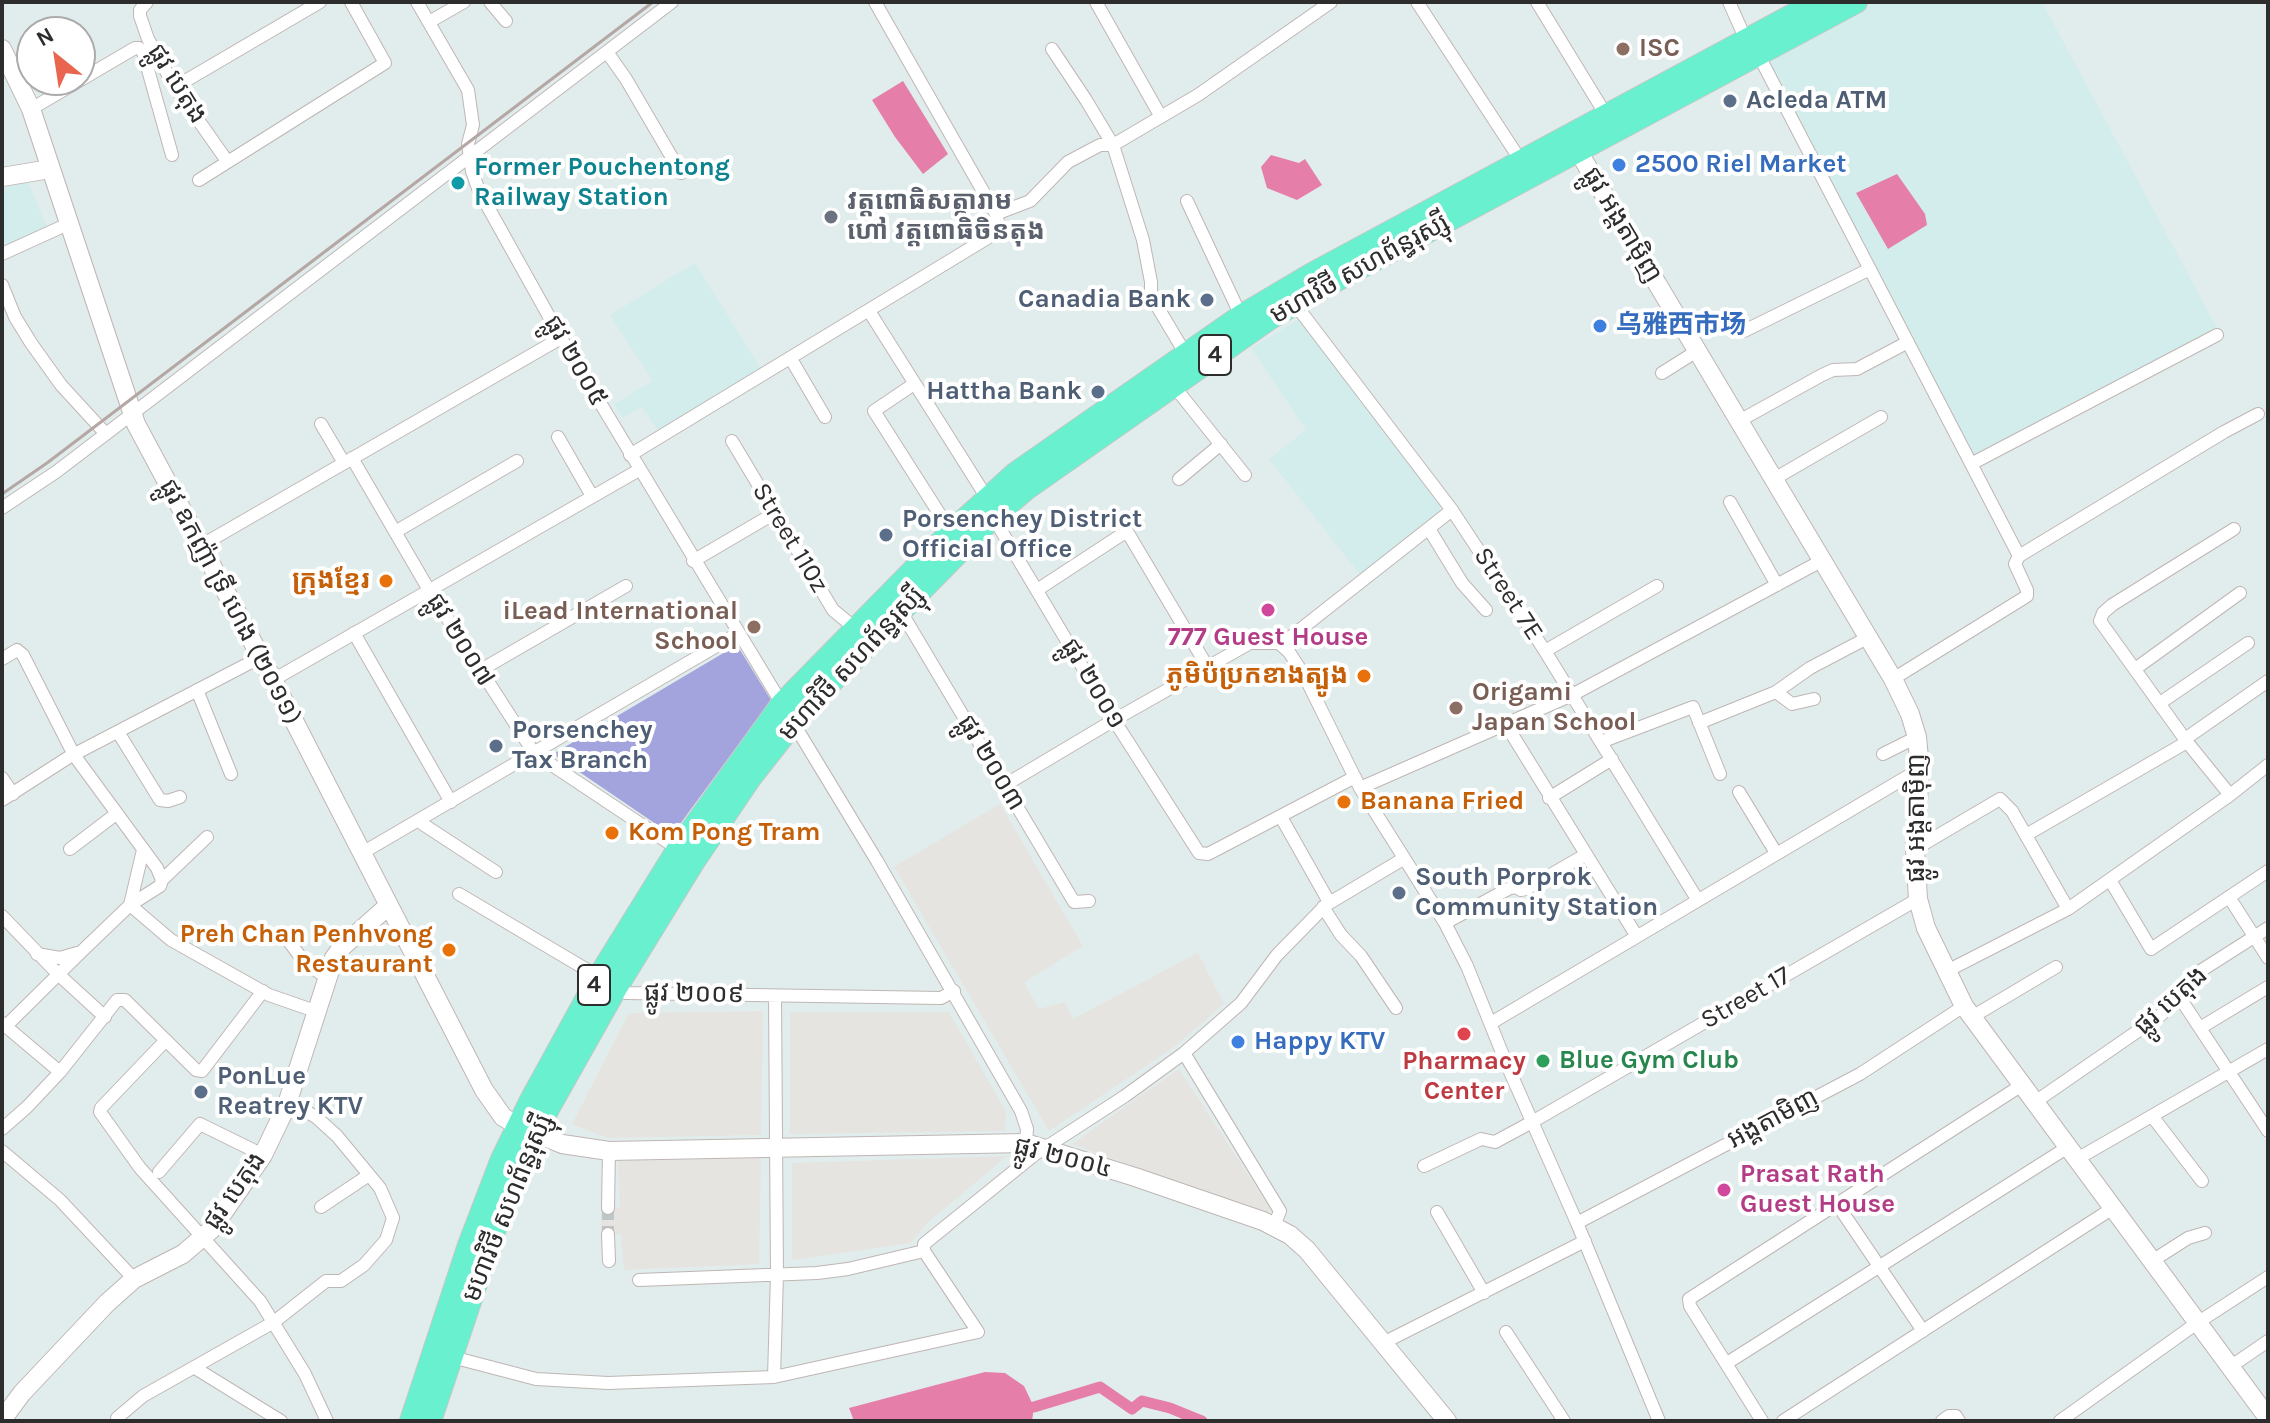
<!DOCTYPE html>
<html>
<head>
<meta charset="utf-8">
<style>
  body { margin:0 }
  #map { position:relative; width:2270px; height:1423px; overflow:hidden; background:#e1edec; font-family:Karla,sans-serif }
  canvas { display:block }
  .frame { position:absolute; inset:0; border:4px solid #2d2d2d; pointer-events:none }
  .north { position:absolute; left:16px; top:16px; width:80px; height:80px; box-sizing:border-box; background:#fff; border:2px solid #ababab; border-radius:50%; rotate:330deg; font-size:22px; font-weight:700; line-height:32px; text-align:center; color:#2d2d2d }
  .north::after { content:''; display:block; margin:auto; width:28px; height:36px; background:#ea6550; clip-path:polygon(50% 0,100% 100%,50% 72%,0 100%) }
</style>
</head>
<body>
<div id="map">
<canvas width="2270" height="1423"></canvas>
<div class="frame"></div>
<div class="north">N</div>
</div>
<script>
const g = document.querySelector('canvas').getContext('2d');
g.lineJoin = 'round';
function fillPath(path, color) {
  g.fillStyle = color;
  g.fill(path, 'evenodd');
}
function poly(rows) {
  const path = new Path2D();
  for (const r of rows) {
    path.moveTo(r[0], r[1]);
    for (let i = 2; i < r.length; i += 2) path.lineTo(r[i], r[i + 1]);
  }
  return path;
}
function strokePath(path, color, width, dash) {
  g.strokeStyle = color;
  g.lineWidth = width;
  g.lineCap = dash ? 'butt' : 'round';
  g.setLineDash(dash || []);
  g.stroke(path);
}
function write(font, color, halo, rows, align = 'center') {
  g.font = font + ' Karla,"Noto Sans SC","Noto Sans Khmer",sans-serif';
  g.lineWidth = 8;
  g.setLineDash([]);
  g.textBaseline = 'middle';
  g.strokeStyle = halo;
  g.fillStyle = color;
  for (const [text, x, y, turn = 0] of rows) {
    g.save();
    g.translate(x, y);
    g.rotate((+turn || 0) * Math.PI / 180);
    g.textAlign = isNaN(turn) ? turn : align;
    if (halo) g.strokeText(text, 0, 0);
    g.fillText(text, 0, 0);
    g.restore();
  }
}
const industrial = poly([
  [1000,804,1083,946,1024,982,1039,1009,1065,1002,1073,1019,1198,953,1224,1004,1174,1047,1049,1131,894,867],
  [763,1011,761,1135,607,1138,572,1124,629,1013],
  [790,1012,949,1012,1006,1112,1005,1131,790,1134],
  [1179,1069,1271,1210,1265,1214,1072,1144],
  [1007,1156,926,1224,911,1243,792,1260,792,1163],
  [761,1158,759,1264,624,1270,621,1234,601,1235,601,1208,620,1207,618,1161]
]);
const education = poly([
  [1874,2,2042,2,2217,328,1976,457,1969,454,1767,60],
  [28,182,48,230,2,251,2,187],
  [695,263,763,372,661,435,642,407,623,418,614,404,653,381,610,315],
  [1303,317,1441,503,1439,516,1362,577,1269,459,1306,430,1251,348]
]);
const green = poly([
  [737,645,771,700,672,835,553,754]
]);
const water = poly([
  [903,81,948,154,923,174,895,137,872,100],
  [1271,155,1299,163,1305,159,1322,185,1297,200,1267,188,1261,167],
  [1897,174,1925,214,1927,225,1888,249,1856,193],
  [985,1372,1005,1373,1024,1386,1034,1407,1032,1421,854,1421,849,1408]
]);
const canal = poly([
  [1034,1407,1100,1387,1132,1409,1142,1401,1170,1408,1202,1421]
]);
const streetTunnel = poly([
  [608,1208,608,1234]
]);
const street = poly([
  [147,2,140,10,140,16,148,39,175,87,227,161],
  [417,2,468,90,473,125,468,144,472,171,479,191,561,338,782,704],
  [490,2,506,21],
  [1096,2,1161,117],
  [1417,2,1521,161],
  [1537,2,1606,115],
  [1729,2,1746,40],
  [429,22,464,2],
  [1052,49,1086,100,1113,145,1143,240,1151,282,1151,296,1185,353],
  [607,52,626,79,681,173],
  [1758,54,2019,556],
  [175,87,320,2],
  [31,109,135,48,139,48,143,52,172,155],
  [199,180,385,63,351,2],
  [1187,201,1241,316],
  [996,214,1030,201,1068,162,1100,145,1113,145,1198,95,1331,2],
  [2,254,68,224],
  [2,285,15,317,31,343,61,385,106,434],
  [1295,304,1452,510,1545,651,1697,899],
  [869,311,987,498],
  [1744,331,1870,269],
  [791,359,825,417],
  [1662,373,1697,351],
  [914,384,874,411,951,532],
  [1173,385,1245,475],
  [1739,421,1822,375,1833,370,1857,369,1908,342],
  [321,424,344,463],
  [558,437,592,496],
  [732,441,833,610,856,629],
  [630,455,989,237,999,225,996,214,875,2],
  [352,458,429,590,534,753,678,849],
  [1971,464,2217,335],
  [1179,479,1221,444],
  [1774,479,1881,417],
  [1730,502,1777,585],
  [2,508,56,472,672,2],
  [993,517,1114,720,1199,853,1208,854,1355,777],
  [1429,529,1462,583,1486,610],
  [395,532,517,461],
  [202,545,561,338],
  [693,561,775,513],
  [1037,590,1121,535,1128,533,1207,666],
  [900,610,1074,902,1089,901],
  [354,633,451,802],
  [1279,643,1289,652,1304,675,1360,788,1445,923,1467,966,1507,1065,1577,1223,1659,1421],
  [1545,651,1657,586],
  [2,659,17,650,23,655,74,755,157,868,162,880,160,886,130,905,82,951,6,1026],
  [2135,669,2240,593],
  [479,671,626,586],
  [1893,679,2027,596,2027,590,2015,564,2019,556,2224,432,2258,414],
  [273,680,639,470],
  [197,690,231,774],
  [1776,692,1792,704,1814,699],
  [2160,703,2248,643],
  [1505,723,1636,935],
  [1699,723,1776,692,1810,668,1869,637],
  [791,726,800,734,877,861,1021,1111,1027,1129,1026,1143],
  [118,732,160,800,168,801,180,797],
  [2185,739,2268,681],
  [1601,742,1693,707,1720,774],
  [1883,754,1917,737],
  [2,778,13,794],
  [1005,785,1114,720,1250,643,1279,643,1292,636,1452,510],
  [1360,788,1572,695,1823,560],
  [1739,792,1776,853],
  [2230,795,2187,742,2100,621,2103,613,2112,605,2234,529],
  [1549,798,1612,759],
  [2,800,69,757,261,657],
  [1281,817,1329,902],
  [418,821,496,872],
  [2026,835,2187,742],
  [70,849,116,814],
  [1915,849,2000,799,2012,811,2068,909],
  [362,853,737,634],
  [162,880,207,837],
  [2110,880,2151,949,2268,871],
  [459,894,626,993,941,998,954,991],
  [2229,897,2268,958],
  [130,905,171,940,269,995,315,1011],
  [130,905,143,850],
  [1323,907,1341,935,1361,956,1396,1008],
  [2,916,58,974,105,1017],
  [1445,923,1510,888,1516,887,1521,890,1526,889,1585,855],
  [285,936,305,963,326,977],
  [37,954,60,958,77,953],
  [1945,972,2068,909,2230,795,2268,765],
  [2178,995,2268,1131],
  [1972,1017,2056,967],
  [2,1023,60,1072],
  [1491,1023,1920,769],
  [2200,1028,2268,987],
  [166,1040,101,1108,100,1112,140,1168,260,1301,305,1374,327,1421],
  [1184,1053,1280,1211,1274,1226],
  [2035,1102,2161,1015,2191,977,2268,928],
  [2152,1116,2202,1181],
  [2,1129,27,1107,60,1072,117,1000,125,1000,196,1070,202,1071,263,991],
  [2,1151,60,1200,134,1279],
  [2077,1159,2268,1049],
  [1424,1166,1481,1139,1495,1142,1532,1122,1918,899],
  [159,1172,200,1124,263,1155],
  [1837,1204,1923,1331],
  [321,1207,369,1175],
  [608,1208,609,1151],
  [1437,1212,1484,1293],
  [1577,1223,1860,1074,1964,1006],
  [608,1234,609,1261],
  [924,1251,924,1244,1034,1155,1125,1096,1184,1053,1241,1003,1277,955,1326,905,1403,859],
  [2152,1261,2188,1238,2205,1233],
  [639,1280,817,1273,848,1269,924,1251],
  [1506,1332,1564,1421],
  [1383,1343,1585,1241],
  [452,1357,536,1379,608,1383,774,1377,978,1332,924,1251],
  [1727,1363,2068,1147],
  [2230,1367,2268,1341],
  [195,1368,281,1421],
  [774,1377,777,1275,775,996],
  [117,1418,143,1396,274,1322,326,1281,341,1281,364,1265,386,1240,393,1218,380,1188,337,1136,316,1117,287,1101],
  [1762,1421,1690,1306,1689,1299,2022,1085],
  [1783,1421,2113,1208],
  [1942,1421,1949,1416,1956,1416,1959,1421],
  [2060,1421,2197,1323,2268,1277]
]);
const secondary = poly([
  [2,49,31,109,136,424,273,680,484,1090,503,1117,518,1126,562,1144,609,1151,1026,1143,1135,1177,1263,1221,1290,1235,1307,1250,1447,1421],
  [1578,151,1893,679,1910,714,1917,737,1920,769,1915,849,1918,899,1926,928,1964,1006,2268,1418],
  [2,177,50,169],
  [2,1420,22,1393,107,1303,134,1279,183,1254,212,1229,263,1155,286,1107,334,958,342,947,388,906]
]);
const highway = poly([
  [411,1421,469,1245,502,1159,531,1100,598,978,678,849,782,704,951,532,1016,473,1241,316,1312,274,1817,2],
  [430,1421,491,1239,521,1163,549,1107,616,988,694,861,750,778,802,712,993,517,1026,489,1269,319,1322,288,1856,2]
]);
const rail = poly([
  [2,494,47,463,653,2]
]);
const markers = [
  [1623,49,8,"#8d6e63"],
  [1730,101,8,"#5c6f8a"],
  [1619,165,8,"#3f7fe0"],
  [458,183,8,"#0f9aa8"],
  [831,217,8,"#6b7280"],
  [1207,300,8,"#5c6f8a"],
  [1600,326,8,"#3f7fe0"],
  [1098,392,8,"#5c6f8a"],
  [886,535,8,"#5c6f8a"],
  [386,581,8,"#e8710a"],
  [1268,610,8,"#d1479c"],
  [754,627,8,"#8d6e63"],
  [1364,676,8,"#e8710a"],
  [1456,708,8,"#8d6e63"],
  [496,746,8,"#5c6f8a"],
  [1344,802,8,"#e8710a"],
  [612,833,8,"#e8710a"],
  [1399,893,8,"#5c6f8a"],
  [449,950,8,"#e8710a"],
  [1464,1034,8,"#e0444e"],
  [1238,1042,8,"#3f7fe0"],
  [1543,1061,8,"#2e9e5b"],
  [201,1092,8,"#5c6f8a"],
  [1724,1190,8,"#d1479c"]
];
const shields = [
  [1215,355,32],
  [594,985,32]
];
const shieldNames = [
  ["4",1215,355],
  ["4",594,985]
];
const educationNames = [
  ["ISC",1639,49],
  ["iLead International",738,612,"right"],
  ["School",738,642,"right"],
  ["Origami",1472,693],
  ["Japan School",1472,723]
];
const streetNames = [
  ["ផ្លូវ បេតុង",177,84,58],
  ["ផ្លូវ អង្តតាម៉ិញ",1622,225,59],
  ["មហាវិថី សហព័ន្ធរុស្ស៊ី",1360,269,-29],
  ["ផ្លូវ ២០០៥",575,361,60],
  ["Street 110z",790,538,59],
  ["Street 7E",1508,594,57],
  ["ផ្លូវ ឧកញ៉ា ទ្រី ហេង (២០១១)",230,602,62],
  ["ផ្លូវ ២០០៧",460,640,58],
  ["មហាវិថី សហព័ន្ធរុស្ស៊ី",852,664,-47],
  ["ផ្លូវ ២០០១",1093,684,59],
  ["ផ្លូវ ២០០៣",991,763,59],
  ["ផ្លូវ អង្តតាម៉ិញ",1917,818,-90],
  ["ផ្លូវ ២០០៩",694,994,1],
  ["Street 17",1746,998,-30],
  ["ផ្លូវ បេតុង",2171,1001,-42],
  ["អង្គតាមិញ",1773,1119,-28],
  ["ផ្លូវ ២០០៤",1063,1158,14],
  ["ផ្លូវ បេតុង",235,1191,-55],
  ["មហាវិថី សហព័ន្ធរុស្ស៊ី",508,1208,-68]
];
const serviceNames = [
  ["Acleda ATM",1746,101],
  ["Canadia Bank",1191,300,"right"],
  ["Hattha Bank",1082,392,"right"],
  ["Porsenchey District",902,520],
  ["Official Office",902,550],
  ["Porsenchey",512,731],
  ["Tax Branch",512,761],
  ["South Porprok",1415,878],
  ["Community Station",1415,908],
  ["PonLue",217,1077],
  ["Reatrey KTV",217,1107]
];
const shopNames = [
  ["2500 Riel Market",1635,165],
  ["乌雅西市场",1616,326],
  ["Happy KTV",1254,1042]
];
const cultureNames = [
  ["Former Pouchentong",474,168],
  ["Railway Station",474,198]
];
const worshipNames = [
  ["វត្តពោធិសត្តារាម",847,202],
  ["ហៅ វត្តពោធិចិនតុង",847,232]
];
const foodNames = [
  ["ក្រុងខ្មែរ",370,581],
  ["ភូមិប៉ប្រកខាងត្បូង",1348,676],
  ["Banana Fried",1360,802,"left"],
  ["Kom Pong Tram",628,833,"left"],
  ["Preh Chan Penhvong",433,935],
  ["Restaurant",433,965]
];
const hotelNames = [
  ["777 Guest House",1268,638],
  ["Prasat Rath",1740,1175,"left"],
  ["Guest House",1740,1205,"left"]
];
const leisureNames = [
  ["Blue Gym Club",1559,1061]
];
const healthNames = [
  ["Pharmacy",1464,1062],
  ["Center",1464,1092]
];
fillPath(industrial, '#e6e4e0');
fillPath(education, '#d2edec');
fillPath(green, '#a3a4de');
fillPath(water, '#e57ea8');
strokePath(canal, '#e57ea8', 11);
strokePath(streetTunnel, '#bdc7c6', 12, [12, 6]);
strokePath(street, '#bfb6b4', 14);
strokePath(secondary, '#bfb6b4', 20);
strokePath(highway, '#c8c8c8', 24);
strokePath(street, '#fff', 12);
strokePath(secondary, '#fff', 18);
strokePath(highway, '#68f0cf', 22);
strokePath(rail, '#b5a7a4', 3);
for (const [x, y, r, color] of markers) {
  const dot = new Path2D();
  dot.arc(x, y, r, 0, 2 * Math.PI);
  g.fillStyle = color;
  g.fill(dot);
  strokePath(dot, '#fff', 3);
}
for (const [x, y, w] of shields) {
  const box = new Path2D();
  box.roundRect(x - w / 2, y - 20, w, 40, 6);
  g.fillStyle = '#fff';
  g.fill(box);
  strokePath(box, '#2d2d2d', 2);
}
write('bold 24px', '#2d2d2d', null, shieldNames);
write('bold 26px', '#785e54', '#fff', educationNames, 'left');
write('26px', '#2d2d2d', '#fff', streetNames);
write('bold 26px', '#4e5e75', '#fff', serviceNames, 'left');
write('bold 26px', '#366cbe', '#fff', shopNames, 'left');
write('bold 26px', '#0d838f', '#fff', cultureNames, 'left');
write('bold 26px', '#5b616d', '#fff', worshipNames, 'left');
write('bold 26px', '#c56008', '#fff', foodNames, 'right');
write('bold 26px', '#b23c85', '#fff', hotelNames);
write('bold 26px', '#27864d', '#fff', leisureNames, 'left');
write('bold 26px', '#be3a42', '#fff', healthNames);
</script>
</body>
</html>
